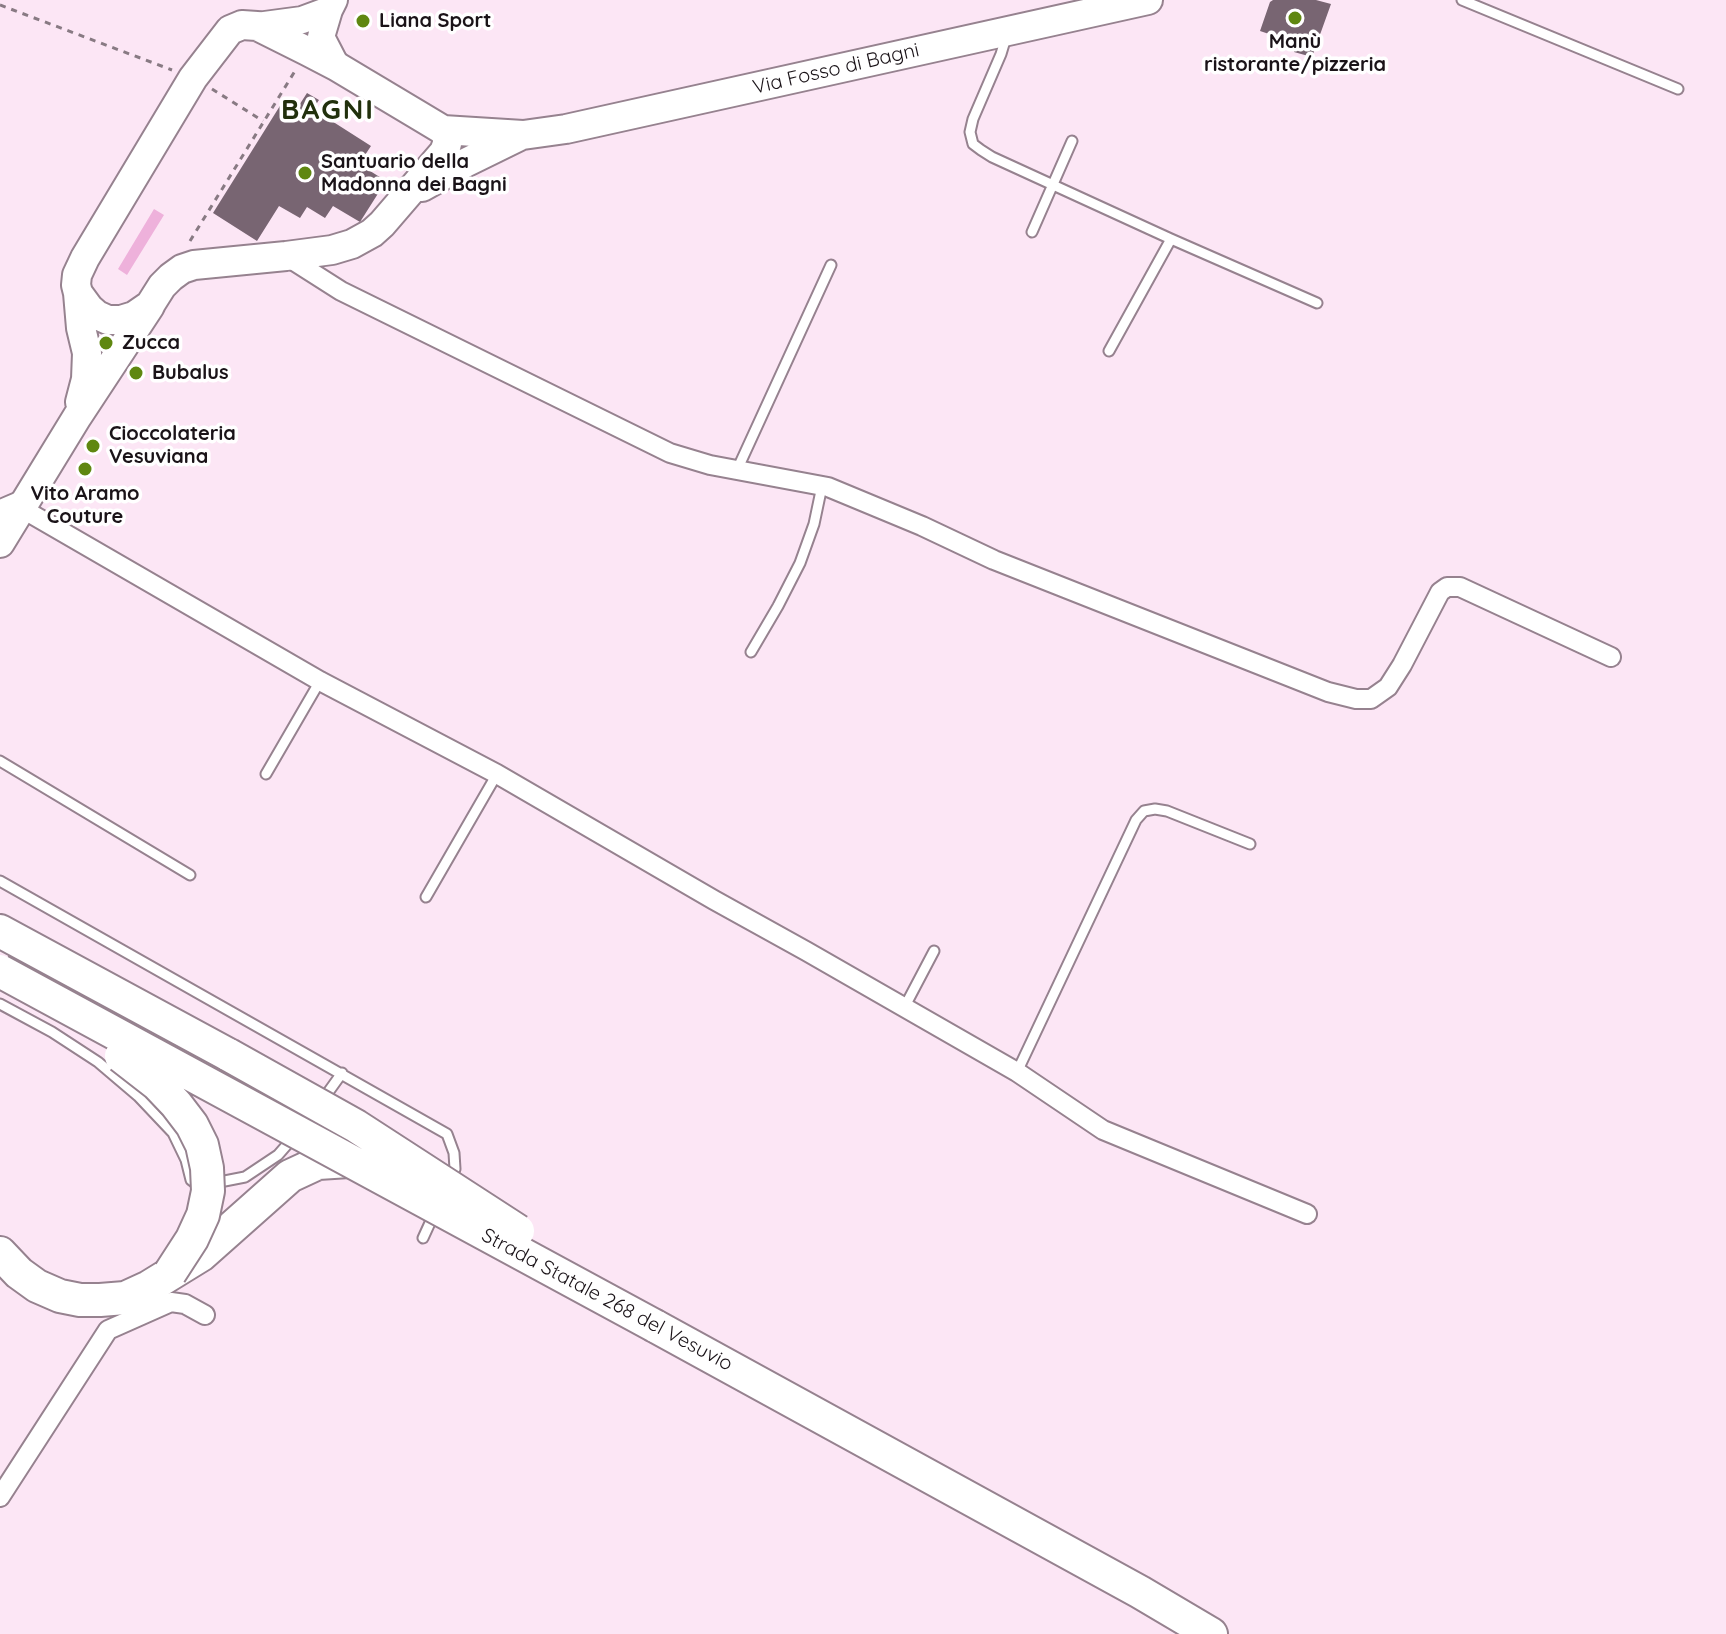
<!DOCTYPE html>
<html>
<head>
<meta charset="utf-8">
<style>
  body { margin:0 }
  canvas { display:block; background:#fce6f5 }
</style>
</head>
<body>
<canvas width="1726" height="1634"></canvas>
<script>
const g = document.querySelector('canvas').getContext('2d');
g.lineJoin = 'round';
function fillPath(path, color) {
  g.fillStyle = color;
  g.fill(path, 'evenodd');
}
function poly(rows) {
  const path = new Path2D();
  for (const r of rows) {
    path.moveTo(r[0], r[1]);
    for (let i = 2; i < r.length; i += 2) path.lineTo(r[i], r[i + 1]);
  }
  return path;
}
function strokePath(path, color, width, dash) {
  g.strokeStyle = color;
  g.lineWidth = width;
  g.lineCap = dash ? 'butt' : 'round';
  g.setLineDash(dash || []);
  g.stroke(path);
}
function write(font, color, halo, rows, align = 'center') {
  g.font = font + ' Quicksand,sans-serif';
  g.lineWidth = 7;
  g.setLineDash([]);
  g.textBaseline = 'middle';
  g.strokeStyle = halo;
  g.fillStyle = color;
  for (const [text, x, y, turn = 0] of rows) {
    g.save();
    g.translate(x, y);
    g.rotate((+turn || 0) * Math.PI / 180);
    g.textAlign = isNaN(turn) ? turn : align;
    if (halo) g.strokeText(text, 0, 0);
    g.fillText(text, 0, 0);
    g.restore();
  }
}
const green = poly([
  [154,209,164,215,127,275,118,269]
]);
const building = poly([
  [1273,0,1316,0,1331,4,1312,57,1294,52,1296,43,1260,31,1270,2],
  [307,93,319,100,313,109,371,146,359,164,386,181,360,222,333,206,325,218,307,207,300,218,279,206,257,241,213,213,283,101,296,110]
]);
const path = poly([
  [0,5,172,70],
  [212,89,263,121],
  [190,241,295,71]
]);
const lane = poly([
  [1462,0,1678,89],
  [1004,35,1004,44,1001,54,973,119,970,132,973,144,981,150,992,157,1171,239,1317,303],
  [1032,232,1072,141],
  [1109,351,1171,239],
  [737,470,831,265],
  [751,652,778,606,800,563,814,524,822,486],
  [0,761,190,875],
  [266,774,320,681],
  [0,881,447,1134,454,1153,455,1169,450,1179],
  [426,897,497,774],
  [0,1004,52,1032,98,1062,138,1096,173,1133,186,1160,191,1180,199,1186,245,1177,278,1155,306,1123,342,1073],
  [904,1008,934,951],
  [1017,1072,1136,820,1144,811,1155,809,1167,811,1250,844],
  [423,1238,434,1214]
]);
const street = poly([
  [286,256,341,291,670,453,710,465,828,487,922,526,994,560,1328,692,1356,699,1371,699,1388,687,1402,665,1440,592,1447,587,1460,587,1611,657],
  [21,508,320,681,497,774,714,900,806,951,1017,1072,1103,1130,1307,1214],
  [0,1497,108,1330,171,1302,185,1304,205,1315]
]);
const secondary = poly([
  [334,0,329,10,321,37,336,66],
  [257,26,302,20,329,10]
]);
const primary = poly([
  [242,25,257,26,307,51,336,66,418,115,443,130,447,137,447,144,444,152,382,224,372,233,352,244,332,250,286,256,194,265,182,269,171,277,162,286,150,305,134,316,121,320,108,320,97,315,89,308,78,293,76,285,77,275,85,258,193,78,230,30,242,25],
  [443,130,523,135,566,129,1148,0],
  [422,187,465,163,520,136],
  [78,293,81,328,87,353,86,379,80,402],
  [0,543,77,417,150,306]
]);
const highway = poly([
  [0,517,21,508],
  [0,931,229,1055],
  [0,1253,19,1273,37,1286,60,1296,80,1300,100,1300,125,1298,149,1287,201,1255,290,1176,318,1163,349,1161],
  [655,1326,1140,1592,1211,1634]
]);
const highwayBridge = poly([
  [0,971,655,1326],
  [229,1055,356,1126,518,1231],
  [121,1056,157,1084,176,1104,192,1125,202,1145,207,1168,208,1191,203,1215,192,1239,170,1273]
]);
const markers = [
  [1295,18,8,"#5f8710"],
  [363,21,8,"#5f8710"],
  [305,173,8,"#5f8710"],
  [106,343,8,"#5f8710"],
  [136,373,8,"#5f8710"],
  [93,446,8,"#5f8710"],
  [85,469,8,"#5f8710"]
];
const poiNames = [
  ["Liana Sport",379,21],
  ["Manù",1295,42,"center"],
  ["ristorante/pizzeria",1295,65,"center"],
  ["Santuario della",321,162],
  ["Madonna dei Bagni",321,185],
  ["Zucca",122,343],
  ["Bubalus",152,373],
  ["Cioccolateria",109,434],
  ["Vesuviana",109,457],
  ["Vito Aramo",85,494,"center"],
  ["Couture",85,517,"center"]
];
const streetNames = [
  ["Via Fosso di Bagni",836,69,-13],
  ["Strada Statale 268 del Vesuvio",607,1300,28]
];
const districtNames = [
  ["BAGNI",328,111]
];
fillPath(green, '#eeb1db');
fillPath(building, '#786572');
strokePath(lane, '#96828f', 13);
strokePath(street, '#96828f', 22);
strokePath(secondary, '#96828f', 30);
strokePath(primary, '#96828f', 32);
strokePath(highway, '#96828f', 36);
strokePath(path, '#887a83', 3, [6, 6]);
strokePath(lane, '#fff', 9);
strokePath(street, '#fff', 18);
strokePath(secondary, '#fff', 26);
strokePath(primary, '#fff', 28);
strokePath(highway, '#fff', 32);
strokePath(highwayBridge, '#96828f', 36, []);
strokePath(highwayBridge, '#fff', 32);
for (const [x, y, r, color] of markers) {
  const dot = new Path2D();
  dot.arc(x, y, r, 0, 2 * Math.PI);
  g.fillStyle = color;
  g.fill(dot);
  strokePath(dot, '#fff', 3);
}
write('bold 20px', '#1a1318', '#fff', poiNames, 'left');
write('20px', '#1a1318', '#fff', streetNames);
g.letterSpacing = '2px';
write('bold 28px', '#21300c', '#fff', districtNames);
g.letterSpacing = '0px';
</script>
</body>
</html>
